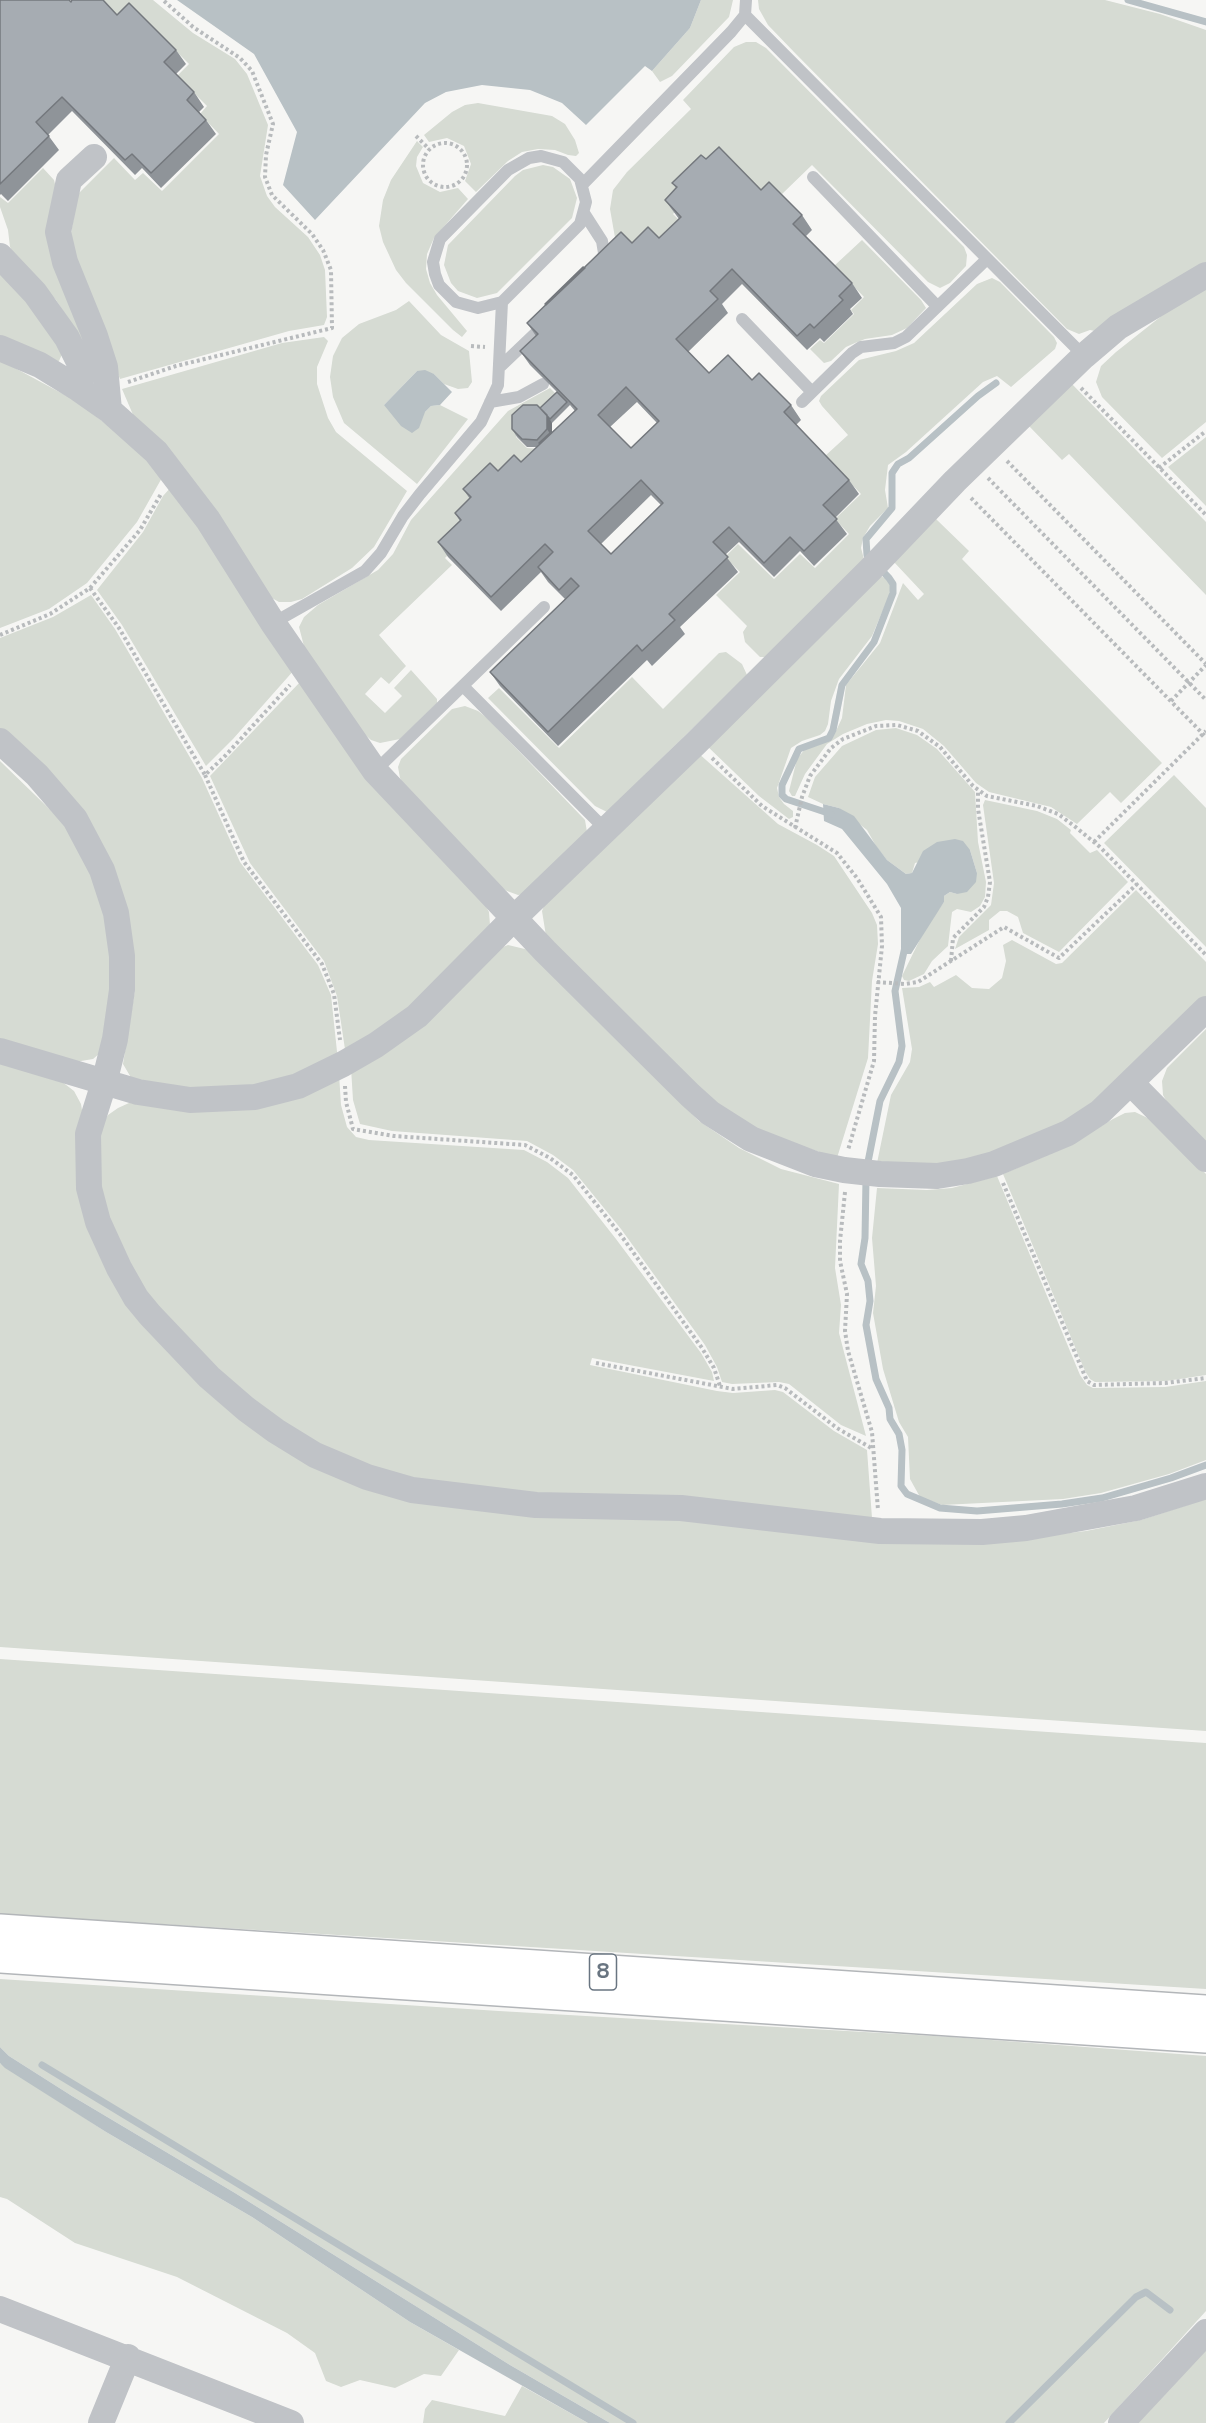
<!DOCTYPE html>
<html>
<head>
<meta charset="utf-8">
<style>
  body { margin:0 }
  canvas { display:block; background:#f6f6f4 }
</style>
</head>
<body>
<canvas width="1206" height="2423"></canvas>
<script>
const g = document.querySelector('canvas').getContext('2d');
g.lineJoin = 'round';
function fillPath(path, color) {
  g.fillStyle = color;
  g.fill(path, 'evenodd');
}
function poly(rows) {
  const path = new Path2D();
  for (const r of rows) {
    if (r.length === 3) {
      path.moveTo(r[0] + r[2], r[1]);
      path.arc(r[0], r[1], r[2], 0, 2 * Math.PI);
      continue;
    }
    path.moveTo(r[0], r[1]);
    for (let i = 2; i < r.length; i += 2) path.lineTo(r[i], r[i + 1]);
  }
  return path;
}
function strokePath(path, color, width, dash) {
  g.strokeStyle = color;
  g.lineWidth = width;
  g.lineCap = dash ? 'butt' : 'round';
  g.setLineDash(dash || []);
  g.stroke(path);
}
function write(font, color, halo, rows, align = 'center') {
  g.font = font + ' "Space Grotesk",sans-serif';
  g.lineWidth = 6;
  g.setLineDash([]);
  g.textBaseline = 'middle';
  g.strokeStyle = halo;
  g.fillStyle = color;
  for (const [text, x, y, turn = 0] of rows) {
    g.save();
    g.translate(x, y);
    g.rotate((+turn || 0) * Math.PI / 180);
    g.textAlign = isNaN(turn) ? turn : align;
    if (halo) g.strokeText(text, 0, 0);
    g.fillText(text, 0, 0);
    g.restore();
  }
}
const green = poly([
  [101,0,153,0,193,33,235,59,247,74,268,125,260,176,267,196,275,207,308,237,320,255,325,270,327,317,324,325,289,331,120,379,69,244,78,194,114,158,135,180,143,173,162,191,219,134,200,114,207,106,177,76,189,64,156,31,127,26],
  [701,0,733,0,729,17,672,76,660,82,652,71,690,28],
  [758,0,1105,0,1160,14,1206,30,1206,269,1095,331,1090,330,1079,334,1067,329,794,52,768,25,759,9],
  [746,42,756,42,766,48,964,247,967,255,966,266,950,283,940,288,928,282,812,165,782,194,779,192,771,200,729,158,673,214,689,230,669,250,617,249,610,209,613,190,627,172,691,109,683,100,734,47],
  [478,103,552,116,565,124,575,140,579,153,576,156,568,155,555,150,538,149,522,152,508,161,476,192,465,181,471,164,464,146,447,138,429,142,424,135,452,112,465,105],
  [417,141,423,147,417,157,416,166,423,183,440,192,458,188,468,199,434,238,427,254,426,269,430,283,437,295,467,331,462,337,453,330,406,283,396,270,383,242,379,226,383,200,391,180],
  [543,165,553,167,570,179,577,198,572,218,497,293,477,298,458,291,451,283,444,265,448,245,515,176,523,170],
  [43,168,54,180,56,188,92,355,56,300,16,258,10,247,8,230,0,207,0,197,8,203],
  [862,240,921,300,926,308,907,328,892,335,865,339,855,343,846,347,831,361,824,363,810,349,820,340,824,343,854,314,851,310,864,297,834,266],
  [0,271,35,306,63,352,59,361,55,363,0,338],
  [992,278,1000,282,1054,337,1057,343,1055,349,1011,387,997,376,983,382,906,452,888,465,885,490,888,508,870,526,863,538,861,548,865,563,768,657,760,657,745,642,743,632,747,626,716,595,740,572,725,557,738,544,774,579,800,554,815,568,849,534,835,519,861,494,825,456,848,435,822,406,819,401,821,396,859,360,896,351,914,343,977,284],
  [1206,285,1206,422,1162,458,1102,397,1096,382,1101,366,1116,352,1164,314],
  [409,301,441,335,469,351,472,382,468,388,458,389,444,384,434,374,417,371,384,405,425,412,431,406,440,405,468,419,417,484,344,423,333,397,330,377,333,356,342,338,359,324,396,310],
  [324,337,328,341,317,367,317,384,328,418,336,432,407,491,374,547,352,568,302,599,291,602,279,602,270,597,134,417,122,389,282,343],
  [0,360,76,401,123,437,163,476,137,522,87,583,49,609,0,628],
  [1071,383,1206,522,1206,595,1069,454,1062,460,1028,425],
  [550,388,557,395,541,410,516,421,516,437,527,448,541,449,469,534,445,558,452,565,379,635,406,666,389,684,381,677,365,694,385,713,402,696,394,688,411,670,437,699,437,703,400,739,380,743,371,740,362,732,305,650,299,627,304,617,318,605,378,570,393,554,411,520,508,411],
  [1206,437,1206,506,1168,467],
  [171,487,295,669,233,739,206,766,122,625,97,590,143,532,163,496],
  [936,519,969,551,962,559,1162,763,1121,803,1110,792,1077,824,1051,807,989,792,976,783,944,746,923,729,899,721,886,720,867,724,843,734,827,744,805,774,795,796,792,796,789,791,797,759,805,749,819,745,831,738,836,731,842,718,846,685,880,643,903,583,918,600,924,594,893,561],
  [878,575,887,579,891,585,889,596,872,636,839,679,831,701,828,724,825,731,820,735,802,741,791,748,777,788,779,797,784,804,793,811,793,817,789,819,759,796,705,744],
  [91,595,115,629,202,778,240,862,318,965,331,995,338,1061,297,1081,190,1094,133,1081,123,1064,135,990,67,795,0,728,0,638,53,617],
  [726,652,742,664,747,675,607,812,595,806,488,698,499,688,559,748,632,677,663,709,719,653],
  [301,681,484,903,489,912,490,925,415,1008,346,1056,337,996,324,961,250,863,210,776],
  [465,706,478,711,487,718,585,820,587,832,532,893,518,895,507,891,497,885,409,794,400,778,398,767,401,759,452,709],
  [896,728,917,735,937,749,975,792,978,842,986,882,985,897,980,906,971,912,957,909,952,912,948,946,932,961,924,974,909,981,904,980,902,976,926,927,944,902,944,896,950,892,957,894,977,873,970,850,915,863,912,873,906,874,887,860,876,846,867,830,839,808,823,804,808,797,815,777,842,746,876,730],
  [697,752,778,824,817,845,834,856,872,913,877,925,878,944,872,981,868,1058,837,1158,775,1137,731,1116,707,1098,546,936,542,911,547,899],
  [0,761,69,828,93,872,117,966,100,1053,93,1059,75,1062,0,1042],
  [1174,775,1206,808,1206,947,1104,843],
  [985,800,1037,811,1057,819,1071,830,1070,833,1090,853,1097,850,1128,882,1059,952,1023,933,1018,917,1007,911,1000,911,989,920,989,930,955,949,959,937,991,905,994,883,983,805],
  [1136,890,1206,962,1206,996,1095,1104,1027,1142,935,1168,877,1163,891,1095,910,1062,912,1049,902,988,919,987,930,982,934,987,956,975,972,988,989,989,1002,978,1006,961,1003,945,1012,940,1056,964,1062,963],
  [508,945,529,950,699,1121,739,1148,781,1169,839,1184,835,1268,841,1305,839,1333,866,1436,841,1425,789,1384,779,1382,732,1384,722,1382,717,1367,705,1345,621,1229,573,1170,553,1155,527,1141,392,1131,360,1124,353,1100,351,1068,493,951],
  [1206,1029,1206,1145,1172,1111,1163,1095,1162,1081,1167,1068],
  [0,1059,61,1081,74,1091,81,1104,83,1116,81,1130,144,1322,367,1486,1020,1539,1086,1531,1141,1520,1206,1499,1206,1731,0,1647],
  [339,1074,341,1105,347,1127,356,1137,369,1140,524,1150,547,1162,568,1178,616,1239,701,1353,712,1372,714,1381,592,1358,590,1365,717,1391,733,1393,775,1390,783,1392,834,1431,867,1450,872,1518,499,1495,413,1482,326,1448,280,1422,228,1381,145,1293,104,1212,97,1150,102,1125,108,1115,118,1108,129,1103,144,1104],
  [1135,1112,1154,1121,1206,1174,1206,1375,1166,1381,1095,1382,1090,1379,1085,1371,1003,1174,1064,1148,1113,1119,1125,1113],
  [997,1176,1080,1375,1087,1385,1093,1388,1165,1387,1206,1381,1206,1460,1169,1474,1101,1493,1063,1499,942,1505,920,1497,910,1479,908,1437,899,1422,883,1369,873,1313,876,1286,872,1238,877,1188,927,1190,952,1188],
  [0,1659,1206,1743,1206,1989,0,1914],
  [0,1979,499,2011,951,2037,1206,2056,1206,2311,1104,2423,610,2423,510,2365,235,2193,72,2096,9,2056,0,2047],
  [0,2063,106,2132,252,2217,410,2322,459,2350,441,2376,424,2374,395,2388,360,2380,341,2387,326,2381,315,2353,287,2333,177,2277,75,2243,7,2199,0,2197],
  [1206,2345,1206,2423,1134,2423],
  [522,2386,588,2423,423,2423,425,2409,432,2400,505,2416]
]);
const water = poly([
  [177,0,701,0,690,28,652,71,645,66,586,125,562,103,530,90,482,85,446,92,425,103,315,220,283,185,297,132,254,54],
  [425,370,434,374,452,392,440,405,431,406,425,412,419,428,412,433,401,426,384,405,417,371],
  [823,804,839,808,854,816,887,860,906,874,912,873,923,851,937,842,955,839,963,841,970,850,977,873,976,882,967,892,957,894,950,892,944,896,944,902,911,954,901,954,901,908,887,884,842,829,824,821],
  [0,2047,9,2056,72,2096,235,2193,510,2365,610,2423,588,2423,410,2322,252,2217,106,2132,5,2068,0,2063]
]);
const stream = poly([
  [1128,0,1206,22],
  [831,814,786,799,782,795,782,785,799,749,829,738,833,730,842,685,874,642,893,593,893,584,889,578,867,555,866,539,892,508,892,473,898,464,909,458,978,396,996,383],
  [867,1167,880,1101,899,1062,902,1046,895,991,905,947],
  [866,1179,865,1238,861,1264,868,1281,870,1301,866,1325,876,1379,889,1408,890,1419,899,1434,902,1450,901,1486,907,1494,940,1508,977,1511,1062,1504,1102,1498,1171,1478,1206,1465],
  [42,2065,633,2423],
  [1009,2423,1136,2297,1146,2292,1170,2310]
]);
const path = poly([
  [416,136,429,149],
  [445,165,22],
  [471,346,485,347],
  [128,382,176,366,332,328,331,270,323,250,312,234,272,195,265,177,266,155,273,124,252,71,240,58,193,27,163,0],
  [1081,388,1206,515],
  [1007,461,1206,664],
  [1159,468,1206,431],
  [988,478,1206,700],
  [971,498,1206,737],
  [90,588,119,628,205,775,226,755,290,685],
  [0,635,50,614,90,588,140,530,161,494],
  [1171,701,1206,665],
  [712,758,762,806,837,853,857,878,881,917,882,946,875,1016,874,1061,848,1150],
  [205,775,244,862,322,964,334,994,340,1040],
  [795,828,802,797,810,776,831,748,843,739,876,726,897,725,918,731,940,747,973,786,987,796,1037,806,1058,814,1073,825,1100,847,1206,955],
  [1094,842,1206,731],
  [951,961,953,938,984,907,988,897,990,882,978,809,978,790],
  [877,982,905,984,918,982,1004,927,1059,958,1137,884],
  [345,1086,346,1102,353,1129,394,1136,525,1145,550,1158,573,1175,620,1234,702,1348,714,1368,720,1386],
  [1003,1183,1087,1381,1094,1385,1165,1383,1206,1378],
  [845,1192,840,1241,840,1261,847,1294,845,1331,848,1351,872,1432,878,1510],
  [596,1363,733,1389,777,1385,785,1388,837,1428,873,1449]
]);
const lane = poly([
  [745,15,1084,356],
  [541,156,563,162,580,179,586,202,580,224,502,302,478,308,456,302,439,285,435,274,433,262,440,239,508,170,529,158,541,156],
  [813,177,937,306],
  [582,185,731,32,745,15,746,0],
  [584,213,602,241,604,253,602,263],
  [742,319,812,392],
  [501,366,545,324],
  [490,402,519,397,543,384],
  [802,402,852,353,861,347,894,343,906,337,987,259],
  [273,623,365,571,381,553,403,516,420,494,481,422,498,385,502,302],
  [464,687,606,830],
  [375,771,544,607]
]);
const street = poly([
  [94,157,69,180,58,232,65,262,95,336,105,367,109,410],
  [0,256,35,293,67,338,80,364,81,378,79,389],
  [0,348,40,365,79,389,109,410,156,452,208,520,273,623,375,771,545,951,690,1095,710,1113,751,1139,815,1164,844,1170,880,1174,937,1176,968,1171,994,1164,1068,1133,1100,1112,1206,1009],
  [0,741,37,775,75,819,102,870,116,913,122,956,122,990,115,1039,104,1083,88,1134,89,1188,98,1222,119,1268,136,1298,150,1315,209,1377,246,1409,276,1431,315,1455,367,1477,412,1490,536,1505,681,1508,880,1531,982,1532,1026,1528,1136,1508,1206,1486],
  [0,1051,138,1092,190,1100,255,1097,298,1086,343,1064,376,1045,417,1016,513,919,696,743,871,569,955,481,1084,356,1118,327,1206,275],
  [1131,1083,1206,1159],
  [0,2309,291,2423],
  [101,2423,128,2357],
  [1121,2423,1206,2332]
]);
const highway = poly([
  [0,1931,1206,2012],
  [0,1956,1206,2036]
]);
const wall = poly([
  [0,0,71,2,117,15,176,50,186,64,176,74,194,92,204,107,199,112,206,120,216,134,161,188,142,168,135,175,72,111,48,135,59,150,8,201,1,194,0,195],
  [706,159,761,190,802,215,812,230,806,236,852,283,862,298,850,309,853,314,824,342,820,338,807,350,742,284,722,304,728,313,688,352,709,373,752,380,791,405,801,420,796,425,849,480,859,494,835,518,847,534,814,566,800,551,774,577,739,542,725,555,738,572,680,627,685,634,652,666,647,660,558,746,500,686,490,672,565,599,548,582,541,572,501,611,448,557,438,542,460,521,455,513,470,499,463,489,498,471,521,462,537,447,527,447,517,437,512,429,540,408,557,392,530,365,520,351,536,336,527,323,585,268,632,243,659,238,679,219,665,200,676,188,672,183],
  [637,402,657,423,631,448,610,427],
  [570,405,575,411,552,432,552,423],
  [651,495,661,505,611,554,601,544]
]);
const shadedWall = poly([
  [547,415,552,423,552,437,547,429]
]);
const building = poly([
  [0,0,69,0,71,2,72,0,103,0,117,15,129,3,176,50,164,62,194,92,187,100,206,120,151,173,132,154,125,160,62,97,36,122,49,136,0,184,0,0],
  [719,147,761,190,769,182,802,215,793,224,852,283,839,296,843,300,814,328,810,324,797,336,732,269,710,291,718,299,676,339,709,373,728,355,752,380,759,373,791,405,784,412,849,480,823,505,837,519,804,551,790,537,764,563,729,527,713,542,728,557,669,614,675,620,642,651,637,645,548,732,490,672,579,586,571,578,559,590,538,567,553,552,545,544,491,597,438,542,461,520,455,513,471,497,463,489,490,463,498,471,514,455,521,462,577,409,520,351,538,334,527,323,621,232,632,243,648,227,659,238,681,217,665,200,677,187,672,183,701,155,706,159,719,147],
  [626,387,659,421,631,448,598,415,626,387],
  [641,480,663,503,611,554,588,531,641,480],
  [583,267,585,268,546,305,545,304,583,267],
  [557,392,567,402,550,419,540,408,557,392],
  [523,405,537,405,547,415,547,429,537,440,522,439,512,429,512,415,523,405],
  [550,433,550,434,540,444,539,443,550,433]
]);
const shields = [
  [603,1972,27]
];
const shieldNames = [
  ["8",603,1972]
];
fillPath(green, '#d6dbd3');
fillPath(water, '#b8c1c5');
strokePath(stream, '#b8c1c5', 7);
strokePath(highway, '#b3b6b9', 36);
strokePath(path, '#b8bbbd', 4, [3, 3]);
strokePath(lane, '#c0c3c7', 12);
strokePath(street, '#c0c3c7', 26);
strokePath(highway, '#fff', 33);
fillPath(wall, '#8f9499');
fillPath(shadedWall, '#74787d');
fillPath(building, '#a6acb2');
strokePath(building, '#74787d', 1.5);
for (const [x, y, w] of shields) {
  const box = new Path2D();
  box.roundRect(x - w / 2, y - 18, w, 36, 4.5);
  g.fillStyle = '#fff';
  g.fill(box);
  strokePath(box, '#697581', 1.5);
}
write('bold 21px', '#697581', null, shieldNames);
</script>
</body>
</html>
